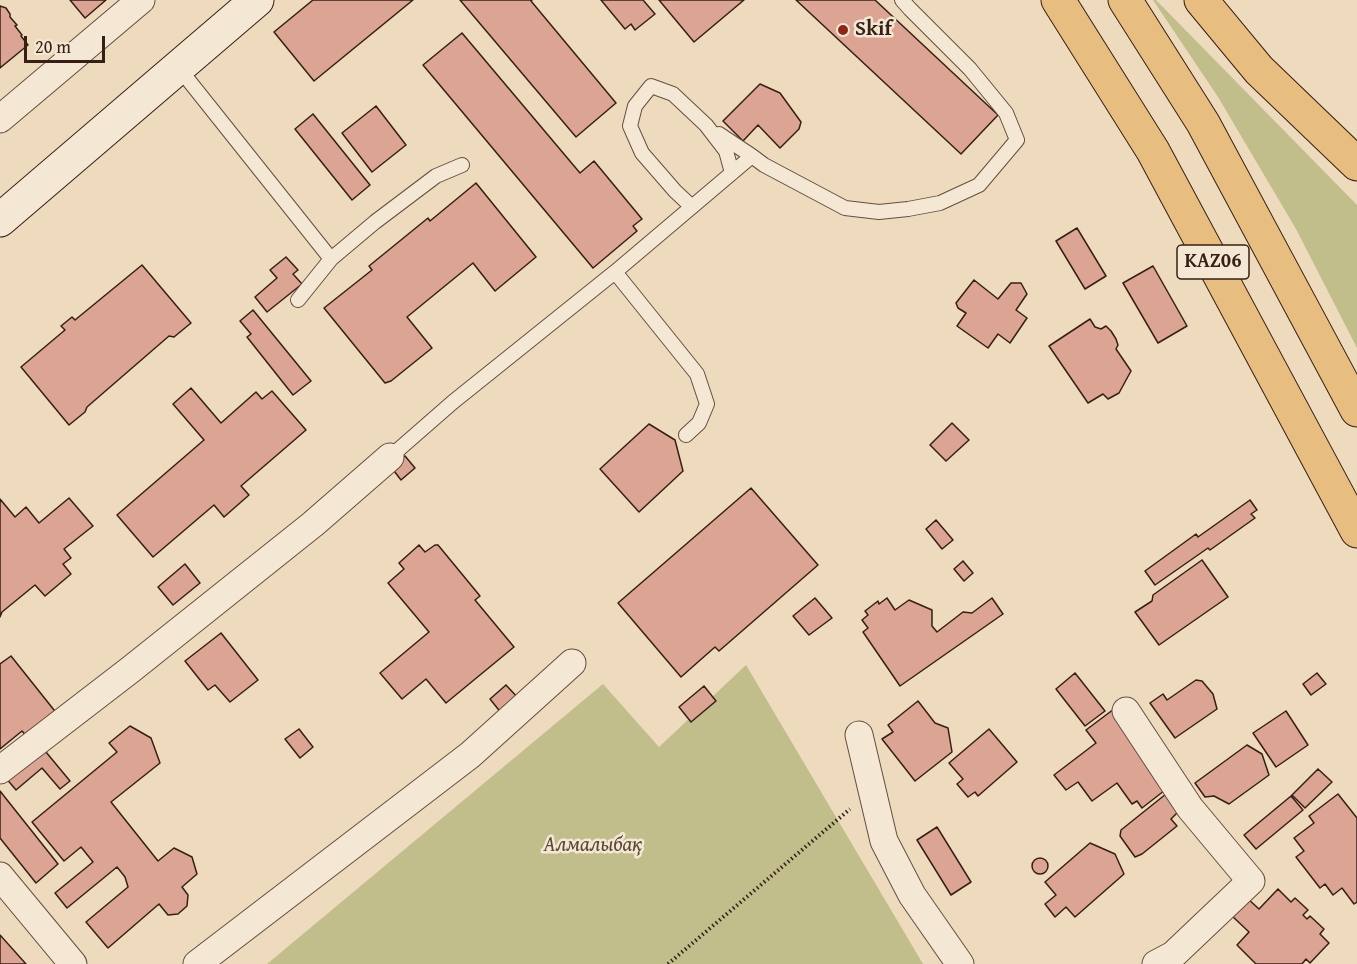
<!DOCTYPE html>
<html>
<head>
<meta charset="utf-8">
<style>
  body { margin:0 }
  #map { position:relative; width:1357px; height:964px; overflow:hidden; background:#eedbbe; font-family:"Gentium Book Plus",serif }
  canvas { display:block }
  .scale { position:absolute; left:24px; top:36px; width:81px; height:27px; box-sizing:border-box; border:3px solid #371f16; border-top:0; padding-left:8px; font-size:18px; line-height:21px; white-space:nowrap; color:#371f16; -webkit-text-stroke:4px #f4e8d5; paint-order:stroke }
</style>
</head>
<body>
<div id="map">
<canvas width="1357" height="964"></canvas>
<div class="scale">20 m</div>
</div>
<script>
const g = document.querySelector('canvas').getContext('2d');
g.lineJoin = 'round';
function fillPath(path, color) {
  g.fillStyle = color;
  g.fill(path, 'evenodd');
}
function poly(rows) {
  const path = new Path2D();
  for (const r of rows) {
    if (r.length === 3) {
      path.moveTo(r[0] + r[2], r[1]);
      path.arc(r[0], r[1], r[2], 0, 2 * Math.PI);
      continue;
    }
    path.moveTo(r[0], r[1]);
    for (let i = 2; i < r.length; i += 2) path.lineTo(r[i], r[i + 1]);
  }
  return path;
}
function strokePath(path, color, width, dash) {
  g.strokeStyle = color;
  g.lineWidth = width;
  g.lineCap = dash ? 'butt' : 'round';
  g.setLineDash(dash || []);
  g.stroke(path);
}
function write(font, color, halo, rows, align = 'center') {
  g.font = font + ' "Gentium Book Plus",serif';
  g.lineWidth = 5;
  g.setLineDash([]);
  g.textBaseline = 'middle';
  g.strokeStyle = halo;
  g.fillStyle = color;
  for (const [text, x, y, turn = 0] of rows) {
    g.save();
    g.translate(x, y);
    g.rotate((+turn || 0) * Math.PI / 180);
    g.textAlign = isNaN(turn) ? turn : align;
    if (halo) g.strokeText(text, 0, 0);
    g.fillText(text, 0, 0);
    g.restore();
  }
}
const green = poly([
  [1153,0,1156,0,1357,205,1357,348,1296,229,1218,97],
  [746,665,923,964,267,964,603,684,659,747]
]);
const building = poly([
  [70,0,106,0,85,18,70,0],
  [313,0,413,0,314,81,274,32,313,0],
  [460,0,532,0,531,1,616,103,576,137,460,0],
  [601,0,643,0,655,14,635,30,631,24,625,29,601,0],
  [659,0,744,0,694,42,659,0],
  [796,0,875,0,998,115,961,154,796,0],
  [0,6,6,8,10,14,10,17,17,25,15,26,22,35,21,36,28,45,0,68,0,6],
  [462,33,580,173,594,161,642,219,633,226,637,231,593,268,423,65,462,33],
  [760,84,780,93,801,122,799,129,780,148,758,125,743,141,723,121,760,84],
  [376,106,406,145,372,172,342,133,376,106],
  [313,114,370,185,352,200,295,129,313,114],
  [476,183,536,257,495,291,473,263,407,317,432,348,391,381,385,383,324,308,372,270,369,266,428,218,430,221,476,183],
  [1077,228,1106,276,1085,289,1056,241,1077,228],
  [286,257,298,270,293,274,302,284,267,312,255,297,277,278,270,270,286,257],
  [142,265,191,323,174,337,169,336,87,407,85,412,69,425,21,367,65,330,61,326,72,317,75,320,142,265],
  [1153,266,1187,326,1158,343,1123,283,1153,266],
  [974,280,998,299,1011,283,1021,283,1027,294,1016,310,1027,318,1010,343,998,334,988,348,957,326,966,313,958,308,956,303,974,280],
  [253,310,311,381,293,395,247,337,251,334,240,321,253,310],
  [1090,319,1095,327,1101,329,1106,326,1111,331,1116,339,1118,345,1116,349,1131,371,1119,393,1108,399,1103,394,1088,403,1049,346,1090,319],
  [191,388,221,423,256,392,262,399,272,391,306,430,241,486,249,495,224,517,214,505,153,557,117,515,204,440,173,404,191,388],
  [952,423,969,440,946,461,930,445,952,423],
  [649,424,675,440,683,471,639,512,600,469,649,424],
  [405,456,415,468,401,480,391,467,405,456],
  [751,488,818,565,719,651,715,647,681,677,618,603,751,488],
  [69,498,93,526,64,549,71,558,63,564,71,574,45,596,35,585,2,612,0,617,0,499,15,517,26,507,39,523,69,498],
  [1250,500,1257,510,1251,514,1255,518,1210,550,1208,548,1155,585,1145,571,1196,534,1198,537,1250,500],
  [936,520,953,540,942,549,926,529,936,520],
  [419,545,425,552,435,545,438,545,480,596,475,600,514,647,446,703,426,679,402,699,380,673,429,632,388,583,404,569,399,563,419,545],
  [1202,560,1228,597,1159,645,1135,612,1152,601,1153,595,1202,560],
  [963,561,973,573,964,581,954,569,963,561],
  [185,564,200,583,173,605,158,587,185,564],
  [815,598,832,618,809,635,793,616,815,598],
  [887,598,895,610,909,600,932,610,932,626,937,632,963,612,972,613,992,598,1003,614,900,686,863,632,868,628,862,620,868,615,865,611,878,601,879,604,887,598],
  [221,633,258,680,230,702,215,685,208,690,185,661,221,633],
  [11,656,58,715,28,738,22,731,0,749,0,664,11,656],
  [1075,673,1105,711,1085,726,1056,689,1075,673],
  [1317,673,1326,684,1311,695,1303,684,1317,673],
  [1196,680,1202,681,1213,694,1217,709,1175,738,1150,703,1163,694,1167,700,1196,680],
  [506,685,519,699,502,714,490,699,506,685],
  [704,686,716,701,691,722,679,707,704,686],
  [918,701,935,723,948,728,952,752,915,781,882,739,893,732,888,725,918,701],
  [1114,709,1169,787,1142,808,1137,801,1132,804,1117,783,1092,801,1078,782,1066,790,1054,775,1096,743,1086,730,1114,709],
  [1286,711,1308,745,1276,767,1253,733,1286,711],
  [130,726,151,738,160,763,111,802,158,861,174,848,192,857,197,874,182,887,188,895,187,906,178,914,168,915,159,904,108,948,86,922,128,887,125,877,117,867,67,908,55,893,93,862,81,847,64,861,32,822,117,752,109,743,130,726],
  [299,729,313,747,300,758,285,739,299,729],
  [989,729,1017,762,978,796,975,792,968,797,957,784,963,779,949,763,989,729],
  [1247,745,1262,754,1269,775,1229,804,1214,796,1205,797,1195,783,1247,745],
  [41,746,70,781,60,789,42,768,16,790,5,777,41,746],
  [1318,769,1332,782,1305,808,1292,795,1318,769],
  [0,791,58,864,36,883,0,838,0,791],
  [1166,794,1179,811,1171,819,1177,826,1142,854,1135,857,1120,836,1121,830,1166,794],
  [1338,794,1357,818,1357,902,1354,904,1342,888,1333,895,1325,884,1320,888,1296,857,1304,851,1294,838,1314,823,1309,816,1338,794],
  [1291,796,1303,810,1256,849,1244,835,1291,796],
  [937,827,971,882,951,895,917,840,937,827],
  [1090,843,1115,854,1124,874,1075,917,1066,907,1055,917,1045,904,1056,895,1045,882,1090,843],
  [1040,866,8],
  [1278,889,1291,902,1295,898,1308,910,1303,915,1307,919,1310,916,1324,929,1320,934,1329,943,1310,963,1306,959,1302,964,1256,964,1237,945,1249,932,1231,915,1247,898,1259,909,1278,889],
  [0,935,26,964,0,964,0,935]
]);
const path = poly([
  [668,964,850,809]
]);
const lane = poly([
  [178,67,331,259,298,300],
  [719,134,752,156],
  [692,207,675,191,642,153,630,126,635,106,651,86,673,94,706,125,726,151,732,173],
  [331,259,375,222,436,176,462,165],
  [615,272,697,374,707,404,699,423,686,435],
  [390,457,453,402,615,272,752,156,764,165,845,208,879,212,908,209,940,203,979,185,1017,140,1006,113,970,69,910,9,902,0]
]);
const street = poly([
  [0,119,141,0],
  [1126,711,1190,808,1251,881,1173,955,1156,964],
  [859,735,884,841,912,895,960,964],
  [0,770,130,670,313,524,390,457],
  [0,876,73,964],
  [197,964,470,755,572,663]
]);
const secondary = poly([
  [0,220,257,0]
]);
const highway = poly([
  [1058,0,1153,151,1357,531],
  [1125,0,1203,123,1357,410],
  [1201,0,1259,70,1357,164]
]);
const markers = [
  [843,30,6,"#8f2418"]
];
const shields = [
  [1213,262,72]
];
const shieldNames = [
  ["KАZ06",1213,262]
];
const poiNames = [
  ["Skif",855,30]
];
const parkNames = [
  ["Алмалыбақ",593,846]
];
fillPath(green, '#c1be8c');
fillPath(building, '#dca593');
strokePath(building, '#371f16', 1.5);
strokePath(lane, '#654e40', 16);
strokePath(street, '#654e40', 29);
strokePath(secondary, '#371f16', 35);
strokePath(highway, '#371f16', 35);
strokePath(path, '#371f16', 4, [1.5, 3]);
strokePath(lane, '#f4e8d5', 14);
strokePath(street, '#f4e8d5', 27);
strokePath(secondary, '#f4e8d5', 33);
strokePath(highway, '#e7be7f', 33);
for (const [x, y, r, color] of markers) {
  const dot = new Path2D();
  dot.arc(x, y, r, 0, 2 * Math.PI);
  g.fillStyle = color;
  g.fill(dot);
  strokePath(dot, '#f4e8d5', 2);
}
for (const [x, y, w] of shields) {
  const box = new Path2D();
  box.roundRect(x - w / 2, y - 17, w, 34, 4.5);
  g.fillStyle = '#f4e8d5';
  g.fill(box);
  strokePath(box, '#371f16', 1.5);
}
write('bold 20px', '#371f16', null, shieldNames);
write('bold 21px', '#371f16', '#f4e8d5', poiNames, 'left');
write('italic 21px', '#5a4734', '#f4e8d5', parkNames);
</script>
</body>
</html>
